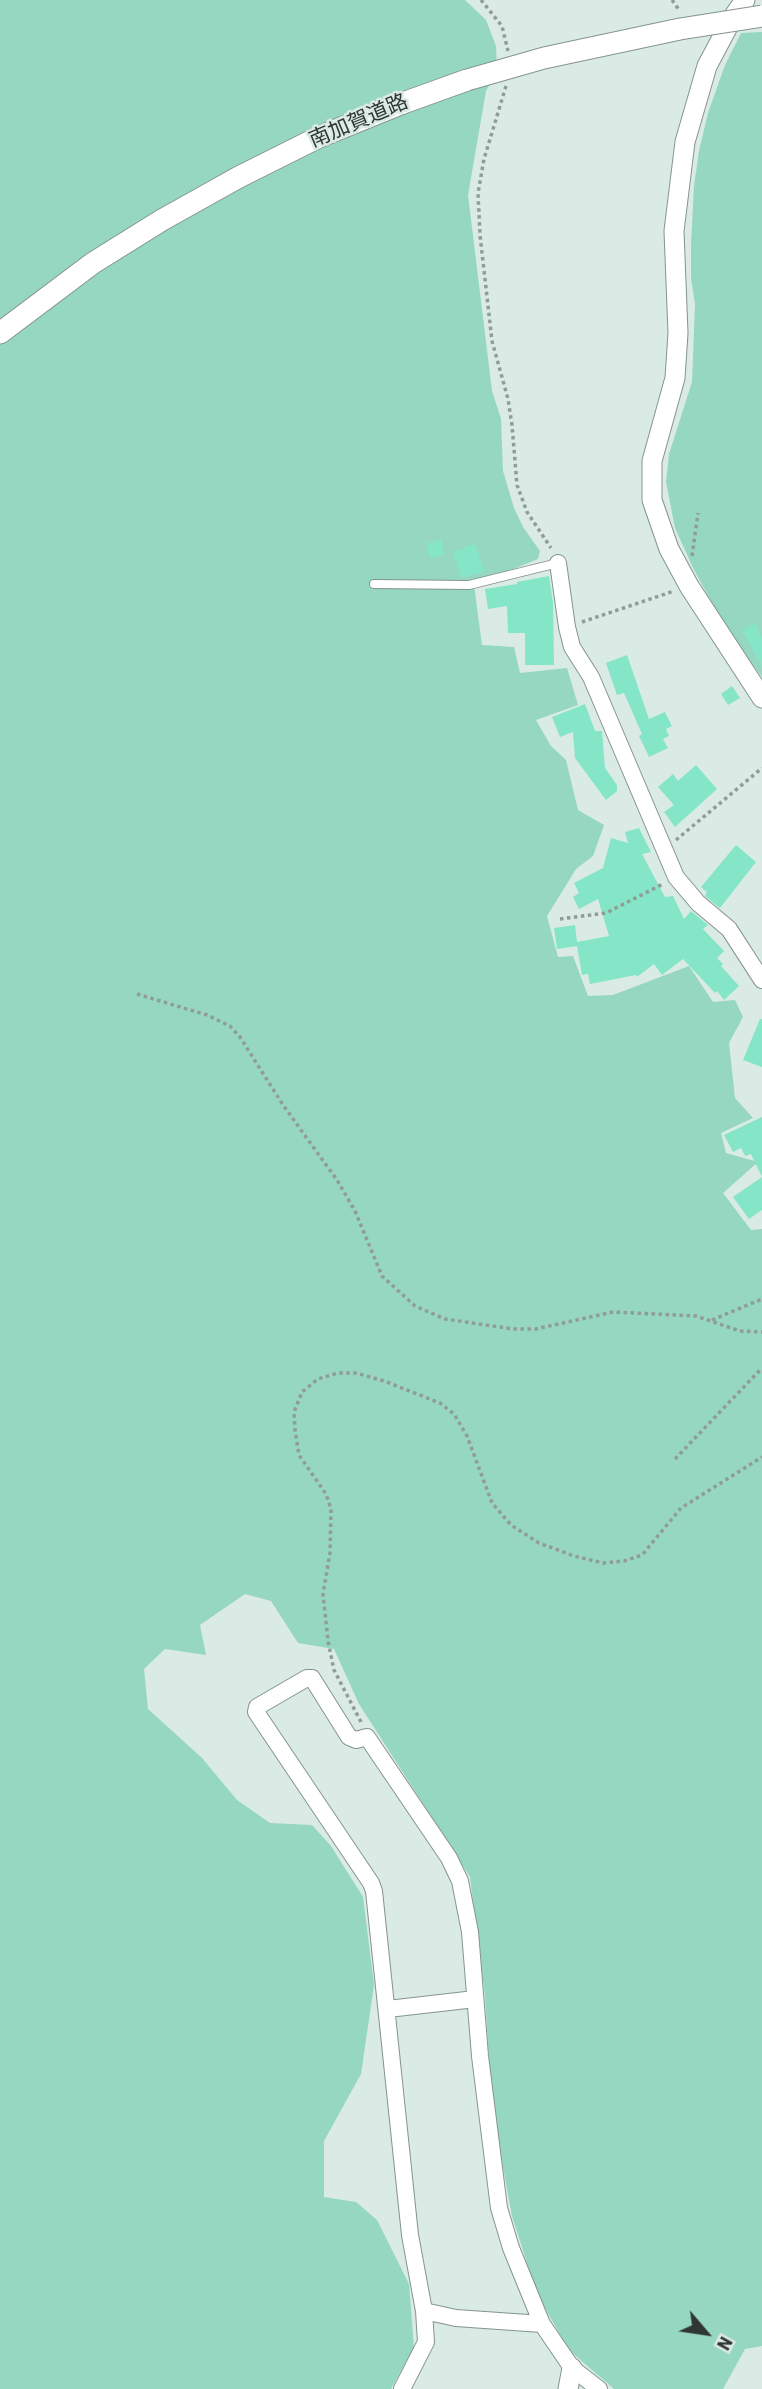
<!DOCTYPE html>
<html>
<head>
<meta charset="utf-8">
<style>
  body { margin:0 }
  #map { position:relative; width:762px; height:2389px; overflow:hidden; background:#daeae4; font-family:"Roboto Condensed",sans-serif }
  canvas { display:block }
  .north { position:absolute; left:671px; top:2298px; width:70px; height:70px; -webkit-text-stroke:5px #daeae4; paint-order:stroke; rotate:119deg; font-size:19px; font-weight:700; line-height:28px; text-align:center; color:#303634 }
  .north::after { content:''; display:block; margin:auto; width:24px; height:32px; background:#303634; clip-path:polygon(50% 0,100% 100%,50% 72%,0 100%) }
</style>
</head>
<body>
<div id="map">
<canvas width="762" height="2389"></canvas>
<div class="north">N</div>
</div>
<script>
const g = document.querySelector('canvas').getContext('2d');
g.lineJoin = 'round';
function fillPath(path, color) {
  g.fillStyle = color;
  g.fill(path, 'evenodd');
}
function poly(rows) {
  const path = new Path2D();
  for (const r of rows) {
    path.moveTo(r[0], r[1]);
    for (let i = 2; i < r.length; i += 2) path.lineTo(r[i], r[i + 1]);
  }
  return path;
}
function strokePath(path, color, width, dash) {
  g.strokeStyle = color;
  g.lineWidth = width;
  g.lineCap = dash ? 'butt' : 'round';
  g.setLineDash(dash || []);
  g.stroke(path);
}
function write(font, color, halo, rows, align = 'center') {
  g.font = font + ' "Roboto Condensed","Noto Sans JP",sans-serif';
  g.lineWidth = 5;
  g.setLineDash([]);
  g.textBaseline = 'middle';
  g.strokeStyle = halo;
  g.fillStyle = color;
  for (const [text, x, y, turn = 0] of rows) {
    g.save();
    g.translate(x, y);
    g.rotate((+turn || 0) * Math.PI / 180);
    g.textAlign = isNaN(turn) ? turn : align;
    if (halo) g.strokeText(text, 0, 0);
    g.fillText(text, 0, 0);
    g.restore();
  }
}
const green = poly([
  [0,0,465,0,486,20,496,46,497,71,486,91,468,195,492,391,501,419,503,471,514,508,523,527,540,551,538,559,474,585,482,645,514,647,520,673,567,668,578,705,536,720,551,746,566,760,578,810,604,825,593,856,576,869,547,916,558,957,573,956,588,996,613,995,689,966,713,1002,735,1000,743,1017,729,1043,735,1098,753,1118,721,1133,726,1153,758,1162,723,1193,751,1230,762,1229,762,2346,745,2349,723,2389,614,2389,569,2350,537,2294,512,2216,492,2108,485,1996,470,1877,359,1704,334,1649,298,1643,271,1601,245,1594,200,1625,206,1655,165,1649,144,1669,148,1709,202,1758,237,1800,270,1823,312,1825,331,1846,363,1897,374,1985,361,2074,324,2141,324,2197,356,2202,377,2220,409,2284,414,2348,391,2389,0,2389],
  [762,32,762,677,728,632,694,570,675,528,666,482,669,454,692,382,695,304,691,278,691,245,694,186,699,151,708,113,725,65,741,33]
]);
const building = poly([
  [441,539,445,554,430,558,426,544],
  [475,544,485,571,462,578,453,552],
  [549,576,553,603,554,665,525,665,525,633,508,633,507,606,488,609,485,589,517,584,517,582],
  [755,623,762,638,762,666,742,630],
  [627,655,649,719,665,712,672,726,666,729,669,736,663,739,668,748,649,757,639,736,642,734,624,693,617,695,606,663],
  [732,686,740,698,728,705,721,694],
  [585,704,595,731,602,731,605,768,617,785,617,791,606,800,575,758,573,732,560,737,552,717],
  [696,765,717,789,675,827,664,812,674,805,658,787,673,774,678,781],
  [639,828,651,852,642,854,665,897,673,896,684,919,691,911,708,925,703,929,724,951,717,958,723,964,721,966,739,986,724,1000,717,991,715,993,683,959,662,975,654,964,637,977,636,975,590,984,588,974,582,975,577,946,557,949,554,928,575,925,577,942,609,936,598,899,579,909,573,897,579,893,574,883,603,868,611,838,628,843,625,832],
  [736,845,756,862,720,908,705,896,707,892,701,887],
  [760,1019,762,1019,762,1067,743,1060],
  [762,1117,762,1177,751,1154,745,1156,741,1148,733,1152,724,1135],
  [762,1177,762,1210,749,1219,733,1197]
]);
const path = poly([
  [481,0,502,26,508,51],
  [672,0,679,10],
  [506,86,484,159,478,193,480,235,492,341,508,399,512,425,517,485,527,512,551,548],
  [692,556,698,513],
  [582,622,674,591],
  [676,840,762,768],
  [560,919,606,913,663,884],
  [137,994,207,1015,230,1026,240,1037,283,1105,337,1180,355,1211,382,1276,415,1306,445,1319,514,1329,536,1329,613,1312,696,1316,740,1331,762,1332],
  [712,1320,762,1299],
  [675,1459,762,1368],
  [361,1722,334,1670,328,1641,323,1594,330,1553,331,1509,326,1494,299,1455,295,1430,294,1412,302,1392,318,1379,338,1373,356,1373,384,1381,440,1403,454,1414,467,1436,492,1503,511,1525,539,1543,574,1556,603,1563,624,1561,642,1555,681,1508,762,1457]
]);
const service = poly([
  [374,584,469,585,558,563]
]);
const minor = poly([
  [558,563,567,627,572,647,591,677,676,877,698,903,729,929,762,980],
  [388,2009,475,1999],
  [424,2311,456,2318,542,2324],
  [402,2389,426,2342,424,2311,410,2235,374,1891,371,1883,256,1712,257,1707,307,1678,312,1678,349,1737,356,1740,367,1737,449,1858,460,1881,470,1932,480,2056,499,2208,511,2248,542,2324,572,2368,599,2389]
]);
const tertiary = poly([
  [745,0,733,17,707,66,685,142,674,231,678,333,675,378,652,461,652,500,669,549,689,586,762,698],
  [568,2389,572,2368]
]);
const secondary = poly([
  [0,333,93,263,162,220,239,177,319,137,403,103]
]);
const secondaryBridge = poly([
  [403,103,467,80,544,58,680,29,762,16]
]);
const streetNames = [
  ["南加賀道路",359,122,-23]
];
fillPath(green, '#95d7c0');
fillPath(building, '#84e6c6');
strokePath(service, '#85948f', 10);
strokePath(minor, '#85948f', 18);
strokePath(tertiary, '#85948f', 21);
strokePath(secondary, '#85948f', 23);
strokePath(path, '#919c98', 3.5, [3.5, 3.5]);
strokePath(service, '#fff', 8);
strokePath(minor, '#fff', 16);
strokePath(tertiary, '#fff', 19);
strokePath(secondary, '#fff', 21);
strokePath(secondaryBridge, '#85948f', 23, []);
strokePath(secondaryBridge, '#fff', 21);
write('21px', '#303634', '#daeae4', streetNames);
</script>
</body>
</html>
